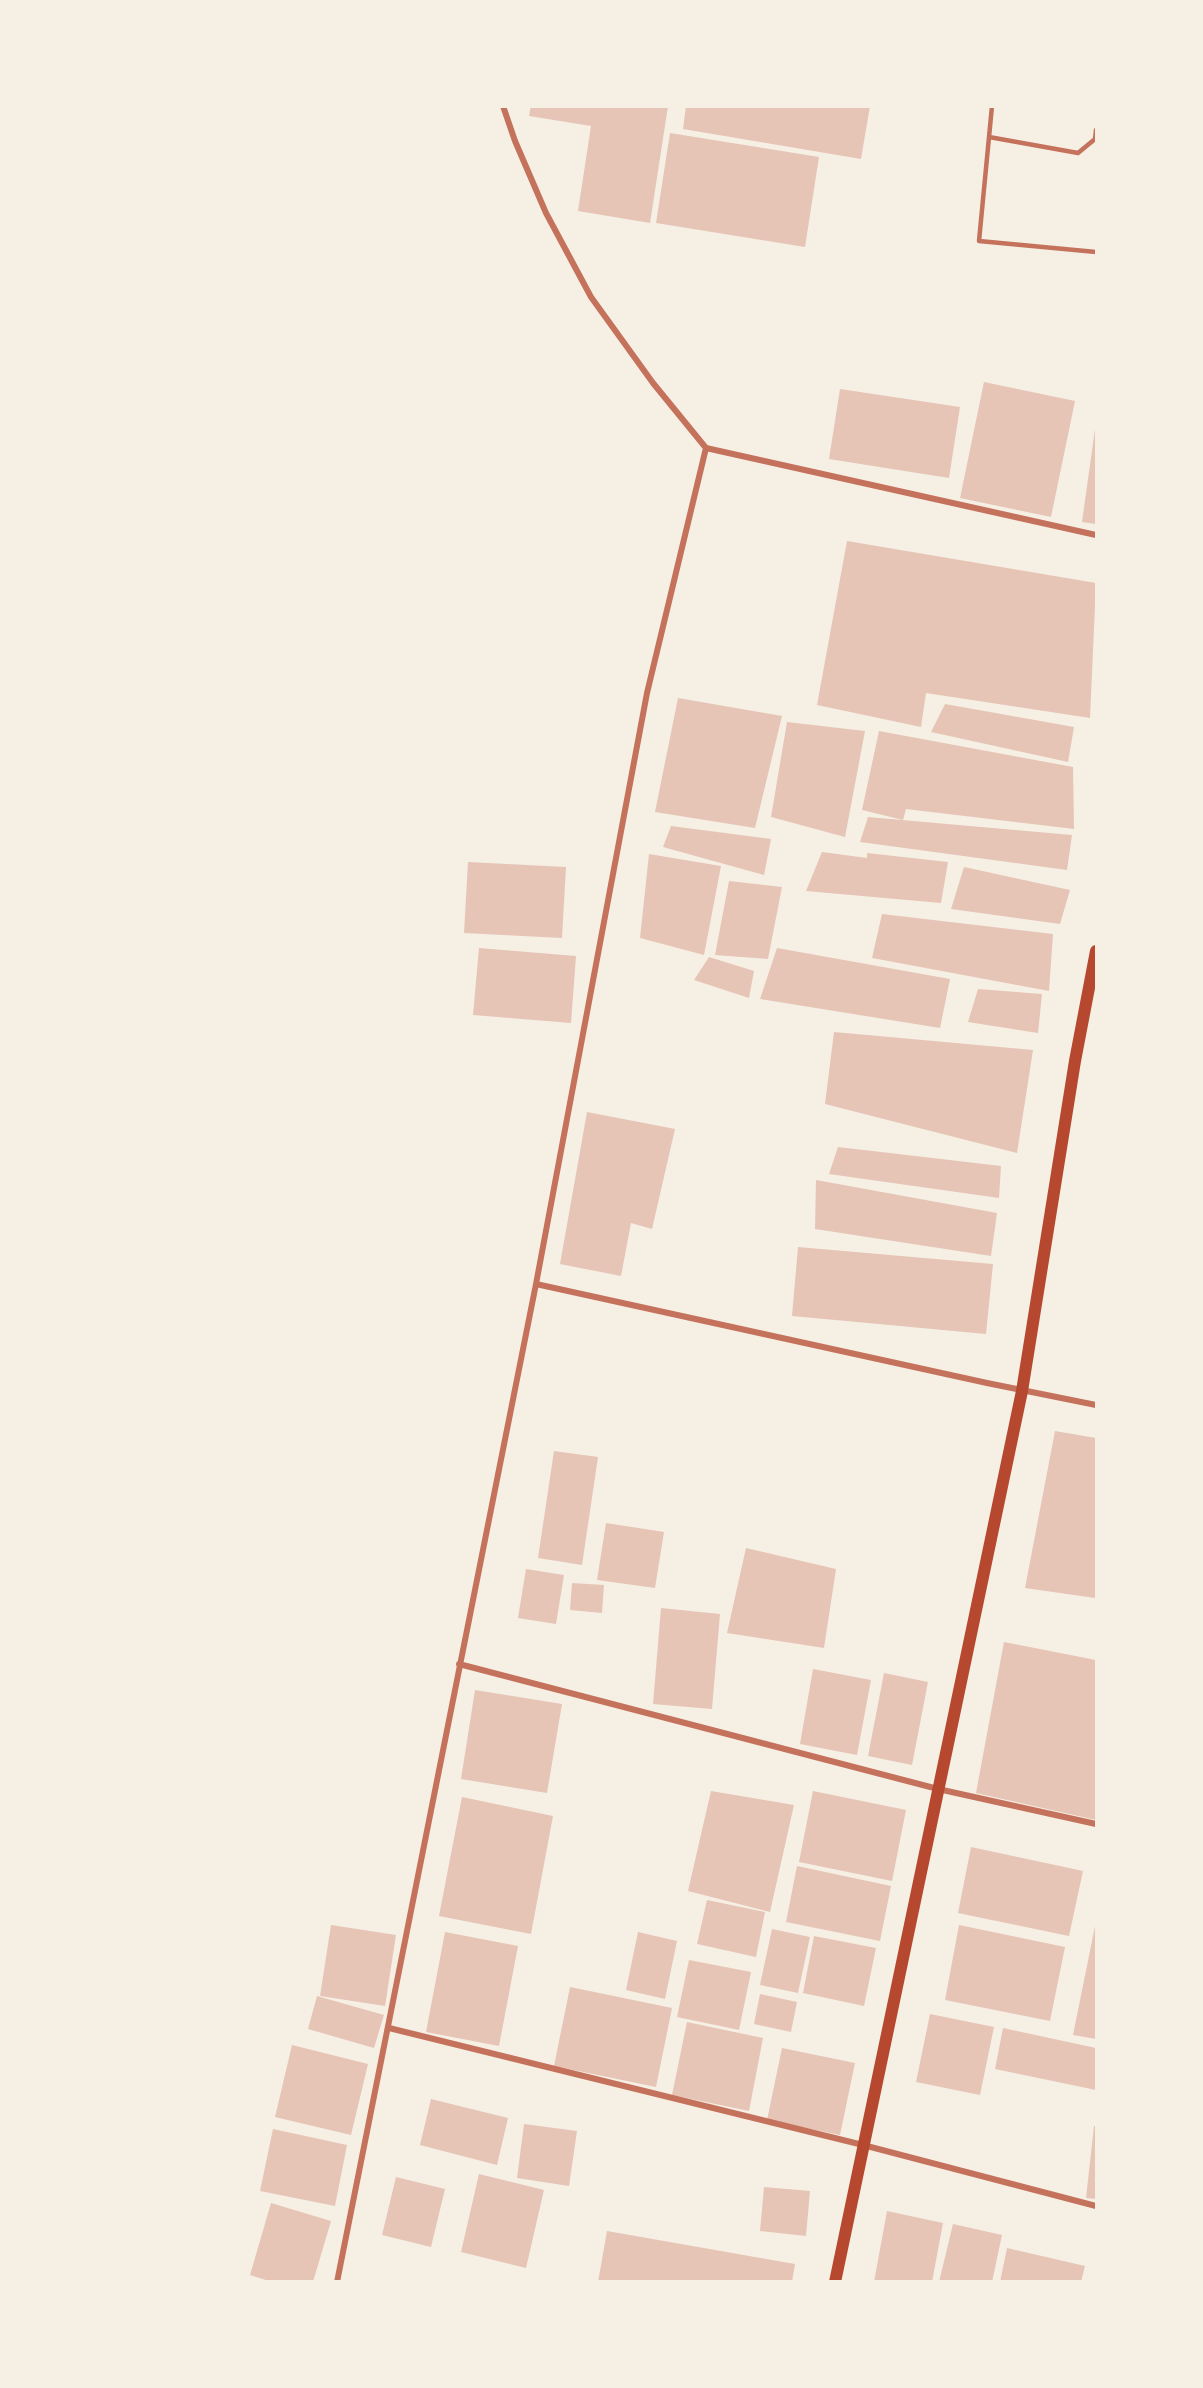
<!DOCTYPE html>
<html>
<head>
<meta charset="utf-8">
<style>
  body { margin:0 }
  #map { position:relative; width:1203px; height:2388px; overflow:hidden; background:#f6efe4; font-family:"Asap Condensed",sans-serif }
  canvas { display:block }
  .frame { position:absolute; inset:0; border:108px solid #f6efe4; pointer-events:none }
</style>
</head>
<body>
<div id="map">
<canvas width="1203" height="2388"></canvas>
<div class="frame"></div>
</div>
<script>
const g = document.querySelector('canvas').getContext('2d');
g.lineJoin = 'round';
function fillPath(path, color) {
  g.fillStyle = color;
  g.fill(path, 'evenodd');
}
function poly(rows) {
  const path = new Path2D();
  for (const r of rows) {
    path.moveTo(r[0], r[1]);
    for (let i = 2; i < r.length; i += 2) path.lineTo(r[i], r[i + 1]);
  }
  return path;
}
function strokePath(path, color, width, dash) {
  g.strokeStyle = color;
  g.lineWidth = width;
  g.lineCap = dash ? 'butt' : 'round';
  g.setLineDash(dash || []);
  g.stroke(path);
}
const building = poly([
  [531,106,668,106,650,223,578,211,591,126,529,116],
  [686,106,870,106,861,159,683,129],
  [670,133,819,157,805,247,656,223],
  [984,382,1075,401,1051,517,960,498],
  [840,389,960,407,949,478,829,459],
  [1095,429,1096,429,1096,524,1082,522],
  [847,541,1096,583,1090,718,926,693,921,727,817,705],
  [678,698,782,716,755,828,655,812],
  [945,704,1074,727,1068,762,931,732],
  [787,722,865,731,845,837,771,817],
  [879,731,1073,767,1074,829,906,809,903,820,862,810],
  [868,817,1072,835,1067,870,860,842],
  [671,826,771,839,764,875,663,847],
  [822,852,867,858,867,853,948,862,941,903,806,891],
  [649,854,721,866,704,955,640,938],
  [468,862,566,867,562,938,464,933],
  [964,867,1070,890,1060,924,951,909],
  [729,881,782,887,768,959,715,955],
  [882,914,1053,934,1049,991,872,958],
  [479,948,576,956,571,1023,473,1015],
  [777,948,950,979,940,1028,760,999],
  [709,957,754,971,749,998,694,980],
  [978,989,1042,994,1038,1033,968,1022],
  [834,1032,1033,1050,1017,1153,825,1104],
  [587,1112,675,1129,652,1229,631,1223,621,1276,560,1264],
  [838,1147,1001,1166,999,1198,829,1174],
  [816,1180,997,1213,991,1256,815,1229],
  [798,1247,993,1264,986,1334,792,1316],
  [1055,1431,1096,1438,1095,1598,1025,1588],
  [554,1451,598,1457,582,1565,538,1558],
  [606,1523,664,1532,655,1588,597,1580],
  [746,1548,836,1569,824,1648,727,1633],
  [526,1569,564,1575,556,1624,518,1618],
  [572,1583,604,1585,602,1613,570,1610],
  [661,1608,720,1614,712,1709,653,1704],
  [1004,1642,1096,1660,1096,1820,976,1793],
  [813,1669,871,1680,857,1755,800,1744],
  [884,1673,928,1682,912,1765,868,1756],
  [475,1690,562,1704,547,1793,461,1779],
  [711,1791,794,1805,770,1912,688,1891],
  [813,1791,906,1810,892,1881,799,1862],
  [462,1797,553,1816,531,1934,439,1916],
  [971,1847,1083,1871,1069,1936,958,1913],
  [797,1866,891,1886,880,1941,786,1922],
  [707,1900,765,1912,756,1957,697,1944],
  [331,1925,396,1935,385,2006,320,1996],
  [959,1925,1065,1947,1050,2021,945,2000],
  [1095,1926,1096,1926,1096,2039,1073,2035],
  [772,1929,810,1937,798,1993,760,1985],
  [445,1932,518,1946,499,2046,426,2032],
  [638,1932,677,1941,665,1999,626,1990],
  [814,1936,876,1948,864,2006,803,1993],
  [689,1960,751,1972,739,2030,677,2017],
  [570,1987,672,2008,656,2087,554,2066],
  [760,1994,797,2002,791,2032,754,2024],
  [317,1996,384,2015,374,2048,308,2029],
  [930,2014,994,2027,980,2095,916,2082],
  [687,2022,763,2038,749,2111,672,2095],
  [1003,2028,1096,2048,1096,2090,995,2069],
  [292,2045,368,2064,351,2135,275,2117],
  [782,2048,855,2063,840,2135,767,2120],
  [431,2099,508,2118,497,2165,420,2145],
  [524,2124,577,2131,569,2186,517,2178],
  [1094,2126,1096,2126,1096,2199,1086,2198],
  [273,2129,347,2145,335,2206,260,2191],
  [479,2174,544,2190,526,2268,461,2252],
  [396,2177,445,2189,431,2247,382,2235],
  [764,2187,810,2191,806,2236,760,2231],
  [271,2203,331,2221,313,2282,272,2282,250,2275],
  [887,2211,943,2223,932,2282,874,2282],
  [953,2224,1002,2235,992,2282,939,2282],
  [607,2231,795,2264,792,2282,598,2282],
  [1007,2248,1085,2266,1081,2282,1000,2282]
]);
const service = poly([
  [992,106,979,241,1096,252],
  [989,137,1078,153,1095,139,1096,130]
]);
const minor = poly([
  [503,106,515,141,546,213,591,297,653,383,706,448],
  [706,448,1096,535],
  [536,1284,987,1383,1096,1405],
  [459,1664,938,1789,1096,1824],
  [389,2028,863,2145,1096,2206],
  [337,2282,536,1284,647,693,706,448]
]);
const secondary = poly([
  [835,2282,1022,1391,1075,1061,1096,951]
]);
fillPath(building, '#e6c5b7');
strokePath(service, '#c5725c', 4.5);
strokePath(minor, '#c5725c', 6);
strokePath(secondary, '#b5482f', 12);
</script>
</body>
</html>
